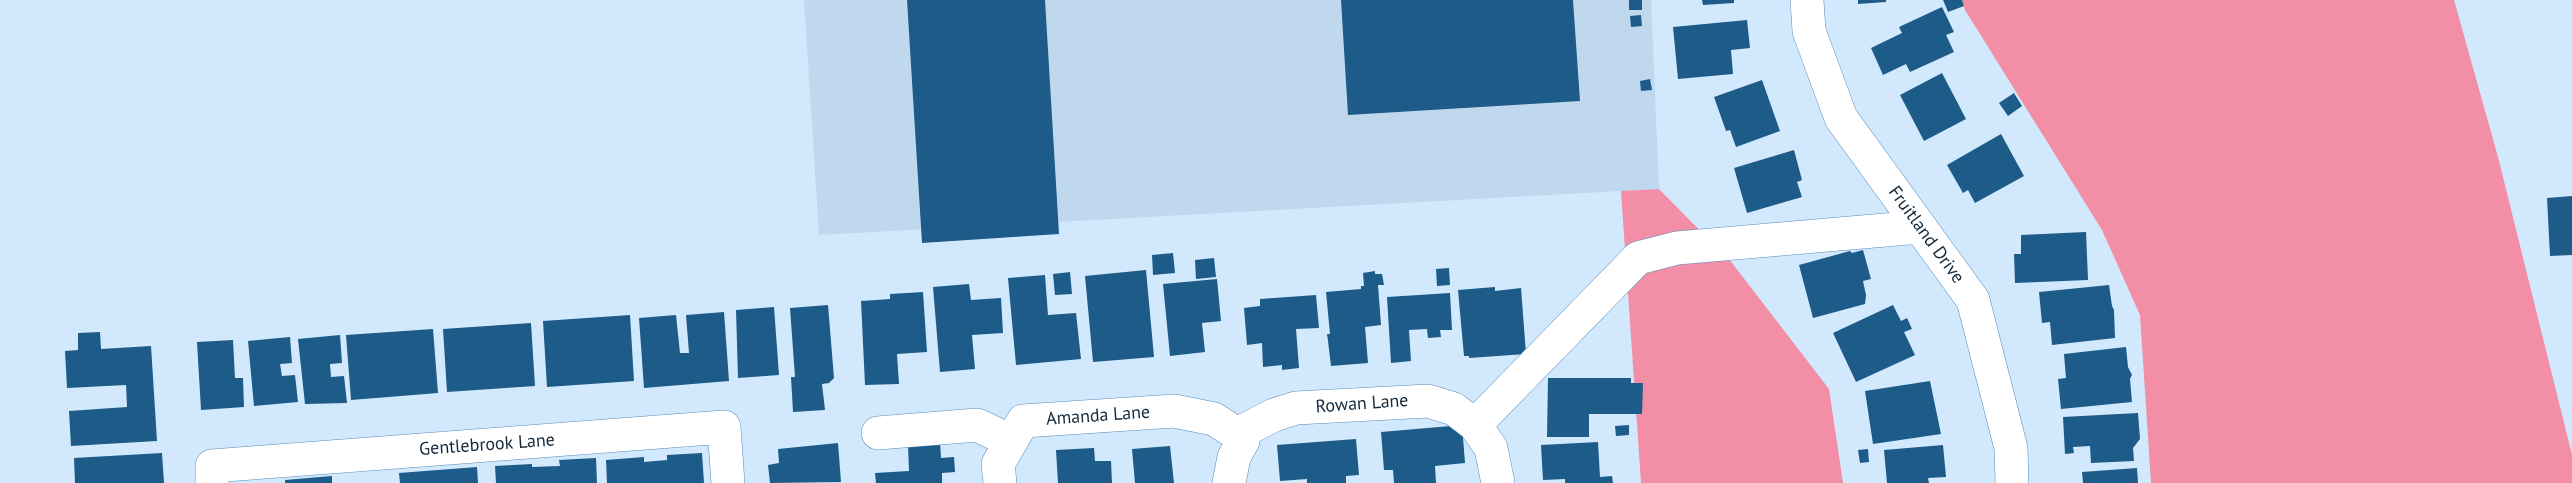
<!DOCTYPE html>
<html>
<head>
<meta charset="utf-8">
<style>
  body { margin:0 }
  canvas { display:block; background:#d2e8fc }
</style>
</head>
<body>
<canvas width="2572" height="483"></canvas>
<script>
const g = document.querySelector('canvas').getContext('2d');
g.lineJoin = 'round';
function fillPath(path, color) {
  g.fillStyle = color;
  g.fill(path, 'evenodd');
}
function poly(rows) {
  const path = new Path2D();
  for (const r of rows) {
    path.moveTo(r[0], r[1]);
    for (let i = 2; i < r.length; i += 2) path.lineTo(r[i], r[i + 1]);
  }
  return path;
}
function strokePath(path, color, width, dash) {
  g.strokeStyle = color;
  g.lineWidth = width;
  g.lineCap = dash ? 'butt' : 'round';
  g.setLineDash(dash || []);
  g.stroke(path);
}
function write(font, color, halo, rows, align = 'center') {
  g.font = font + ' "PT Sans",sans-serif';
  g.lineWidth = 6;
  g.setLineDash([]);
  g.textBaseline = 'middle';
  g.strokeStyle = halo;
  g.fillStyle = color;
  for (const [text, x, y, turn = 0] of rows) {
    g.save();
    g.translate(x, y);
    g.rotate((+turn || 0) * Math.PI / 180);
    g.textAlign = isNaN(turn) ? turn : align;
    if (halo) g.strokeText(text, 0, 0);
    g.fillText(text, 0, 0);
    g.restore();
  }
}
const built = poly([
  [804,0,1651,0,1659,189,819,235]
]);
const forest = poly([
  [1962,0,2454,0,2498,157,2572,455,2572,483,2151,483,2140,315,2102,230,1965,10],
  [1659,189,1732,263,1829,389,1843,483,1641,483,1621,191]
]);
const building = poly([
  [907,0,1045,0,1059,234,922,243],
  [1341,0,1573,0,1580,101,1348,115],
  [1629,0,1642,0,1642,10,1629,10],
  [1702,0,1734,0,1734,3,1703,5],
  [1858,0,1886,0,1886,2,1858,4],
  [1943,0,1962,0,1964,6,1948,12],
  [1942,7,1954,32,1946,35,1954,52,1910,72,1906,64,1883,75,1871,48,1902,33,1899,27],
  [1641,15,1642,26,1631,27,1630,16],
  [1747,20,1750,48,1731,50,1733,74,1678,79,1673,27],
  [1942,73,1966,119,1924,141,1900,95],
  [1650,79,1652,90,1641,91,1640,81],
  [1762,80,1780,131,1736,147,1730,130,1726,131,1714,97],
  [2014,93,2022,106,2008,116,1999,103],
  [2001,134,2024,176,1975,203,1968,190,1963,193,1947,165],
  [1794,150,1802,180,1797,182,1802,197,1747,213,1734,168],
  [2572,196,2572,255,2550,256,2547,198],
  [2086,232,2088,280,2015,283,2014,254,2021,254,2021,235],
  [1863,250,1871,279,1863,281,1866,295,1865,304,1813,318,1799,265,1850,251,1852,253],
  [1173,253,1175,273,1153,275,1152,255],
  [1214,258,1216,277,1196,279,1195,260],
  [1449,268,1450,285,1437,286,1436,269],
  [1146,270,1154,357,1093,362,1085,276],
  [1375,271,1375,274,1382,274,1384,285,1378,285,1381,325,1365,327,1368,363,1331,366,1328,341,1327,334,1330,334,1326,292,1361,289,1361,286,1364,286,1363,273],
  [1070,272,1072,294,1055,295,1053,274],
  [1045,275,1048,315,1076,313,1081,359,1016,365,1008,278],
  [1217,279,1221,321,1202,323,1205,352,1170,356,1163,284],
  [969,284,971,300,1001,298,1003,333,972,335,975,369,940,372,933,287],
  [2109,285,2112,306,2114,310,2115,338,2052,345,2050,322,2042,323,2039,292],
  [1495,287,1495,291,1521,288,1526,354,1469,358,1469,356,1464,356,1458,290],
  [923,292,927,352,897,354,899,384,865,385,861,301,890,299,890,294],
  [1450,293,1452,330,1440,330,1441,337,1428,338,1427,329,1409,330,1411,361,1391,363,1387,297],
  [1316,295,1319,328,1296,329,1299,368,1282,370,1282,365,1263,367,1262,343,1247,345,1244,308,1260,306,1260,299],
  [828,305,834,378,829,383,822,384,825,410,793,412,791,377,795,377,790,308],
  [1893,305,1901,321,1907,318,1912,329,1904,332,1915,355,1856,382,1833,333],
  [774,307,779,375,738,378,736,310],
  [724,312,729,381,644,388,639,318,676,315,680,353,689,353,686,315],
  [630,315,634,381,547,387,543,321],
  [531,323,535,386,447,392,443,329],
  [433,329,438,393,351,400,346,335],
  [100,332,101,349,151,346,157,441,71,446,69,411,127,407,126,385,67,388,65,351,78,350,78,333],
  [340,335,342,363,330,364,331,377,344,376,347,403,305,404,298,339],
  [290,337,292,363,280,364,282,376,295,375,298,402,254,406,248,341],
  [233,340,235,378,243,378,244,407,201,410,197,342],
  [2126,347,2128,367,2132,375,2130,379,2132,402,2061,409,2058,379,2066,378,2064,354],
  [1548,378,1631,378,1631,383,1643,383,1642,414,1589,414,1589,437,1547,437],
  [1930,381,1941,434,1873,444,1865,391],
  [2138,413,2140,439,2133,448,2134,461,2091,463,2090,446,2073,447,2074,453,2065,454,2063,417],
  [1462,425,1465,463,1435,466,1436,483,1394,483,1393,470,1384,470,1381,432],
  [1629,425,1629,435,1616,436,1615,426],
  [1356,439,1359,475,1346,476,1346,483,1307,483,1307,479,1280,481,1277,445],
  [940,442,941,458,954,457,955,472,942,473,942,483,876,483,875,473,909,471,908,444],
  [1598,442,1600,477,1612,476,1613,483,1565,483,1565,479,1543,480,1541,445],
  [838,443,841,482,770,483,768,465,779,463,778,449],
  [1943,445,1946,477,1928,478,1929,483,1887,483,1884,450],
  [1170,446,1174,483,1135,483,1132,449],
  [1094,448,1095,461,1111,461,1112,483,1058,483,1056,450],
  [1868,449,1869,462,1860,463,1858,450],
  [162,453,164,483,75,483,74,458],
  [702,453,704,483,607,483,606,460,644,457,644,462,667,460,667,455],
  [596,458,597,483,496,483,495,466,532,464,532,467,560,466,559,460],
  [477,467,478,483,400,483,399,473],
  [2137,468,2138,483,2083,483,2082,472],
  [332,476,332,483,285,483,285,480]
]);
const minor = poly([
  [1807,0,1809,31,1841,118,1973,300,2011,448,2012,483],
  [1475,425,1638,258,1677,248,1920,227],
  [878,433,977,425,1011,441],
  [1237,434,1274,415,1296,408,1428,401,1454,409,1475,425,1491,448,1498,483],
  [212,483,212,466,724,427,728,483],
  [1000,483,998,464,1023,421,1174,411,1214,419,1237,434,1243,441,1234,457,1229,483]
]);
const streetNames = [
  ["Fruitland Drive",1926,235,54],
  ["Rowan Lane",1362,404,-4],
  ["Amanda Lane",1098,416,-4],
  ["Gentlebrook Lane",487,445,-4]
];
fillPath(built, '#c0d8ee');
fillPath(forest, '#f28ea5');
fillPath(building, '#1d5b89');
strokePath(minor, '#568cba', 34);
strokePath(minor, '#fff', 33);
write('18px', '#13293c', '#fff', streetNames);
</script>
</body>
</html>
